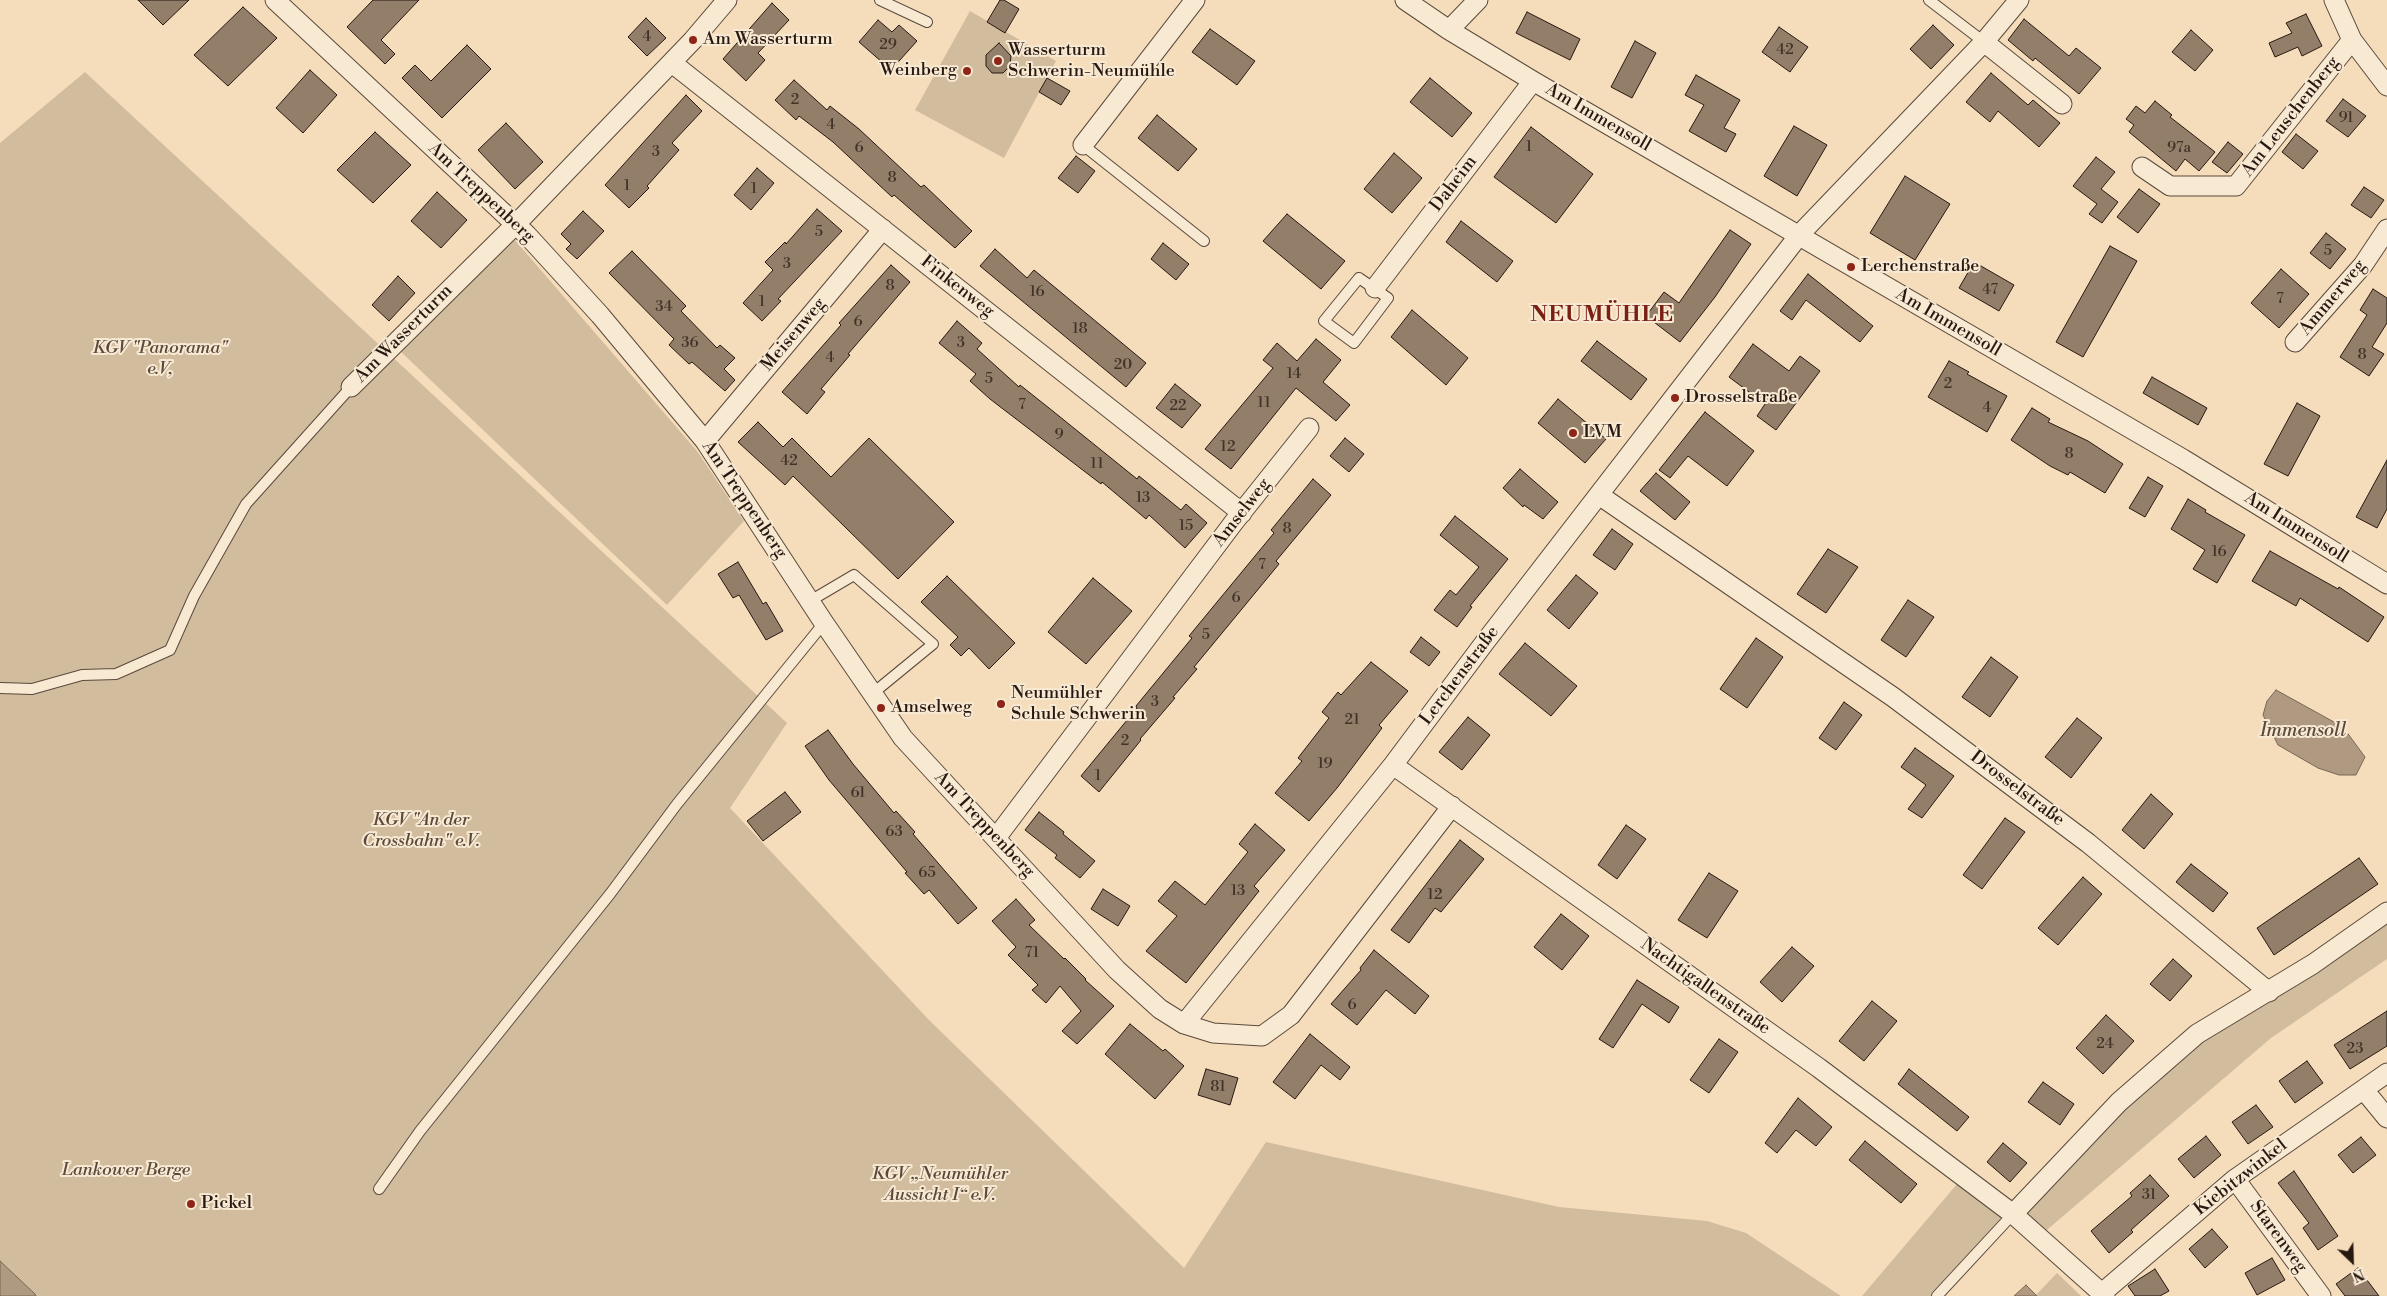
<!DOCTYPE html>
<html>
<head>
<meta charset="utf-8">
<style>
  body { margin:0 }
  #map { position:relative; width:2387px; height:1296px; overflow:hidden; background:#f5ddbb; font-family:"Libre Bodoni",serif }
  canvas { display:block }
  .north { position:absolute; left:2327px; top:1236px; width:50px; height:50px; -webkit-text-stroke:4px #f8e9d3; paint-order:stroke; rotate:156deg; font-size:14px; font-weight:700; line-height:20px; text-align:center; color:#271811 }
  .north::after { content:''; display:block; margin:auto; width:18px; height:22px; background:#271811; clip-path:polygon(50% 0,100% 100%,50% 72%,0 100%) }
</style>
</head>
<body>
<div id="map">
<canvas width="2387" height="1296"></canvas>
<div class="north">N</div>
</div>
<script>
const g = document.querySelector('canvas').getContext('2d');
g.lineJoin = 'round';
function fillPath(path, color) {
  g.fillStyle = color;
  g.fill(path, 'evenodd');
}
function poly(rows) {
  const path = new Path2D();
  for (const r of rows) {
    path.moveTo(r[0], r[1]);
    for (let i = 2; i < r.length; i += 2) path.lineTo(r[i], r[i + 1]);
  }
  return path;
}
function strokePath(path, color, width, dash) {
  g.strokeStyle = color;
  g.lineWidth = width;
  g.lineCap = dash ? 'butt' : 'round';
  g.setLineDash(dash || []);
  g.stroke(path);
}
function write(font, color, halo, rows, align = 'center') {
  g.font = font + ' "Libre Bodoni",serif';
  g.lineWidth = 4;
  g.setLineDash([]);
  g.textBaseline = 'middle';
  g.strokeStyle = halo;
  g.fillStyle = color;
  for (const [text, x, y, turn = 0] of rows) {
    g.save();
    g.translate(x, y);
    g.rotate((+turn || 0) * Math.PI / 180);
    g.textAlign = isNaN(turn) ? turn : align;
    if (halo) g.strokeText(text, 0, 0);
    g.fillText(text, 0, 0);
    g.restore();
  }
}
const green = poly([
  [970,11,1056,61,1004,158,915,110],
  [85,72,787,723,730,808,929,1020,1184,1268,1266,1142,1559,1207,1707,1221,1746,1233,1841,1296,36,1296,0,1261,0,143],
  [514,239,697,451,744,521,667,605,399,350],
  [2387,912,2387,959,2271,1038,2041,1235,2013,1214,1937,1296,1862,1296,1963,1177,2013,1214,2197,1034],
  [2057,1273,2081,1296,2035,1296]
]);
const water = poly([
  [2276,690,2343,727,2365,757,2356,775,2339,775,2318,768,2278,745,2263,715,2267,701,2276,690],
  [0,1261,35,1294,36,1296,0,1296,0,1261],
  [2026,1285,2037,1296,2014,1296,2026,1285]
]);
const building = poly([
  [138,0,189,0,163,25,138,0],
  [373,0,419,0,381,40,395,54,385,64,347,27,373,0],
  [1000,0,1004,0,1019,9,1005,33,987,22,1000,0],
  [772,3,789,20,758,53,765,60,746,81,723,59,772,3],
  [243,7,277,38,228,86,194,55,243,7],
  [1527,12,1580,39,1570,60,1516,33,1527,12],
  [2306,14,2322,46,2302,56,2298,47,2275,57,2269,43,2292,33,2286,23,2306,14],
  [646,18,666,38,647,56,628,37,646,18],
  [2024,19,2069,56,2076,48,2101,68,2079,94,2035,58,2033,61,2008,40,2024,19],
  [878,20,892,32,899,25,917,41,891,70,859,42,878,20],
  [1933,25,1954,45,1931,69,1910,49,1933,25],
  [1779,27,1808,47,1790,72,1762,52,1779,27],
  [1210,29,1255,61,1237,85,1192,52,1210,29],
  [2191,30,2213,50,2195,71,2172,52,2191,30],
  [1635,41,1656,53,1632,98,1611,87,1635,41],
  [999,43,1011,56,1010,66,1003,73,992,73,986,66,986,55,999,43],
  [467,45,491,69,442,118,402,78,415,65,431,81,467,45],
  [310,70,337,95,303,133,276,108,310,70],
  [1991,73,2028,105,2033,100,2060,123,2039,147,1998,111,1990,122,1966,102,1991,73],
  [1696,75,1740,100,1724,128,1736,134,1726,152,1689,131,1704,105,1685,95,1696,75],
  [1047,78,1070,91,1061,105,1039,92,1047,78],
  [1430,78,1472,113,1452,137,1410,102,1430,78],
  [794,80,827,110,830,106,859,129,921,187,924,185,972,231,955,248,894,195,892,197,833,142,799,116,796,120,775,100,794,80],
  [686,95,702,111,672,143,679,150,647,186,649,188,629,208,605,185,686,95],
  [2343,99,2366,116,2348,137,2326,121,2343,99],
  [2155,101,2172,115,2170,117,2215,152,2199,171,2185,159,2176,171,2129,132,2134,125,2126,119,2136,106,2145,113,2155,101],
  [1157,115,1197,149,1178,171,1138,138,1157,115],
  [506,123,543,162,515,189,478,150,506,123],
  [1794,126,1827,145,1797,196,1764,176,1794,126],
  [1531,127,1593,174,1556,223,1494,177,1531,127],
  [375,132,411,165,373,203,337,170,375,132],
  [2296,134,2318,151,2303,169,2282,152,2296,134],
  [2228,142,2243,154,2227,173,2212,162,2228,142],
  [1394,153,1422,178,1392,213,1364,189,1394,153],
  [1076,156,1095,171,1078,193,1058,178,1076,156],
  [2096,157,2115,172,2101,189,2118,202,2102,223,2089,214,2097,204,2073,186,2096,157],
  [757,168,774,183,751,210,734,195,757,168],
  [1905,176,1950,204,1915,260,1870,233,1905,176],
  [2364,187,2384,200,2371,218,2351,205,2364,187],
  [2139,189,2160,204,2138,233,2117,217,2139,189],
  [437,192,467,220,441,248,411,221,437,192],
  [817,209,842,231,778,299,781,301,762,321,743,303,773,270,765,262,785,242,786,244,817,209],
  [583,211,604,231,577,259,566,249,571,244,561,234,583,211],
  [1287,214,1345,261,1321,289,1263,241,1287,214],
  [1461,221,1513,261,1497,282,1446,242,1461,221],
  [1730,230,1751,244,1715,297,1680,342,1646,316,1664,292,1679,303,1730,230],
  [2326,233,2346,249,2330,269,2310,253,2326,233],
  [1163,243,1189,264,1176,280,1151,259,1163,243],
  [2110,246,2137,261,2083,357,2056,342,2110,246],
  [995,249,1027,278,1034,270,1146,363,1126,387,980,266,995,249],
  [632,251,686,306,681,311,717,348,720,345,735,358,724,369,735,380,725,391,692,362,689,364,669,345,674,339,609,273,632,251],
  [1974,262,2014,285,1999,311,1959,288,1974,262],
  [891,265,910,282,848,354,850,355,821,389,825,392,807,414,782,392,841,325,839,323,891,265],
  [2281,269,2309,294,2279,328,2251,303,2281,269],
  [1808,274,1873,326,1860,342,1806,300,1792,320,1780,311,1808,274],
  [398,276,415,293,389,321,372,305,398,276],
  [2373,289,2387,298,2387,323,2372,347,2384,354,2369,376,2340,357,2367,315,2360,310,2373,289],
  [1412,310,1468,358,1446,385,1391,337,1412,310],
  [957,321,982,343,977,349,1019,387,1020,385,1049,408,1137,479,1139,476,1181,510,1186,504,1207,523,1185,548,1149,515,1146,519,1102,482,1101,484,990,399,970,381,976,374,939,343,957,321],
  [1316,339,1341,360,1323,382,1350,405,1336,421,1296,388,1231,469,1205,449,1273,368,1263,360,1277,343,1297,361,1316,339],
  [1597,341,1647,379,1631,400,1581,361,1597,341],
  [1753,344,1789,371,1800,356,1820,371,1776,430,1757,416,1765,404,1729,377,1753,344],
  [1949,361,1969,372,1967,374,2007,396,1987,432,1928,397,1949,361],
  [2152,377,2207,408,2198,425,2143,393,2152,377],
  [1175,384,1201,405,1182,428,1156,408,1175,384],
  [1558,399,1606,439,1585,463,1538,423,1558,399],
  [2297,403,2320,416,2288,476,2264,464,2297,403],
  [2032,408,2050,419,2048,422,2088,441,2123,464,2105,493,2070,472,2068,475,2050,466,2011,440,2032,408],
  [1705,412,1754,451,1727,486,1688,456,1670,478,1659,470,1705,412],
  [758,422,783,447,792,438,831,477,869,438,954,522,898,579,793,476,785,485,738,442,758,422],
  [1345,438,1364,454,1349,472,1330,456,1345,438],
  [2387,460,2387,509,2377,528,2356,517,2387,460],
  [1520,469,1558,502,1543,519,1524,505,1523,507,1503,488,1520,469],
  [1656,473,1690,502,1675,520,1640,491,1656,473],
  [2148,477,2163,486,2145,517,2129,508,2148,477],
  [1313,479,1331,495,1276,561,1279,564,1194,667,1197,669,1173,697,1175,698,1140,739,1141,740,1099,792,1081,776,1137,708,1136,706,1192,638,1189,636,1274,533,1271,530,1313,479],
  [2188,499,2206,510,2205,512,2245,535,2217,583,2193,569,2205,550,2171,529,2188,499],
  [1455,516,1508,559,1470,606,1472,607,1457,627,1434,610,1450,590,1456,595,1479,567,1440,535,1455,516],
  [1612,529,1633,544,1615,570,1593,555,1612,529],
  [1828,549,1858,567,1826,613,1797,594,1828,549],
  [2270,551,2338,589,2339,587,2384,617,2368,642,2300,598,2296,606,2252,581,2270,551],
  [738,562,763,604,766,602,783,631,766,640,739,595,733,598,718,574,738,562],
  [1576,575,1598,593,1569,629,1547,610,1576,575],
  [947,576,1015,643,989,669,969,648,961,656,950,645,958,637,921,602,947,576],
  [1093,578,1132,611,1086,664,1048,632,1093,578],
  [1908,600,1934,617,1906,657,1881,640,1908,600],
  [1421,637,1440,652,1429,666,1410,652,1421,637],
  [1756,638,1783,657,1747,708,1720,689,1756,638],
  [1525,643,1577,686,1551,716,1499,674,1525,643],
  [1991,657,2018,677,1990,717,1962,697,1991,657],
  [1371,662,1408,691,1379,725,1382,728,1337,788,1309,821,1275,793,1302,761,1298,758,1329,718,1322,712,1338,692,1341,695,1371,662],
  [1844,702,1862,715,1836,750,1819,738,1844,702],
  [1468,717,1490,735,1462,770,1439,752,1468,717],
  [2077,718,2102,738,2071,778,2045,757,2077,718],
  [828,730,853,764,894,813,896,811,915,832,913,834,977,908,958,924,929,890,924,894,905,873,907,872,829,780,805,746,828,730],
  [1915,748,1954,776,1922,818,1908,809,1926,785,1901,767,1915,748],
  [785,792,801,812,763,841,747,821,785,792],
  [2151,794,2173,814,2144,849,2122,830,2151,794],
  [1039,812,1064,832,1063,834,1095,861,1080,878,1055,858,1057,855,1025,830,1039,812],
  [2005,818,2025,832,1982,889,1963,875,2005,818],
  [1255,824,1285,850,1254,886,1259,891,1186,983,1146,951,1177,916,1158,901,1175,881,1205,905,1248,852,1239,844,1255,824],
  [1626,825,1646,839,1617,879,1598,865,1626,825],
  [1460,840,1484,859,1441,912,1435,908,1409,943,1391,930,1460,840],
  [2359,858,2378,884,2274,955,2257,928,2359,858],
  [2191,864,2228,893,2213,912,2176,882,2191,864],
  [1709,873,1738,891,1707,938,1678,920,1709,873],
  [2083,877,2102,894,2058,945,2038,928,2083,877],
  [1103,889,1130,906,1118,926,1091,909,1103,889],
  [1016,899,1035,920,1029,925,1064,959,1065,958,1086,979,1085,980,1114,1006,1077,1044,1062,1031,1081,1011,1060,986,1046,1003,1032,990,1038,985,1008,955,1016,947,992,921,1016,899],
  [1561,914,1589,936,1562,970,1534,947,1561,914],
  [1792,947,1814,966,1782,1002,1760,982,1792,947],
  [1374,950,1429,996,1415,1014,1386,990,1357,1025,1331,1004,1361,970,1360,968,1374,950],
  [2173,959,2192,976,2170,1001,2150,984,2173,959],
  [1637,980,1679,1007,1669,1023,1642,1004,1613,1048,1599,1039,1637,980],
  [1872,1001,1897,1021,1864,1061,1839,1041,1872,1001],
  [2387,1011,2387,1046,2350,1069,2334,1045,2387,1011],
  [2106,1015,2134,1041,2103,1074,2076,1048,2106,1015],
  [1130,1024,1163,1051,1165,1049,1184,1066,1155,1099,1105,1054,1130,1024],
  [1310,1034,1350,1067,1340,1080,1321,1065,1295,1099,1273,1082,1310,1034],
  [1719,1039,1738,1052,1709,1093,1690,1080,1719,1039],
  [2307,1061,2323,1083,2295,1103,2279,1081,2307,1061],
  [1206,1069,1238,1078,1230,1105,1198,1095,1206,1069],
  [1909,1069,1969,1117,1957,1131,1898,1084,1909,1069],
  [2043,1082,2074,1104,2060,1125,2028,1102,2043,1082],
  [1798,1098,1832,1127,1816,1146,1796,1130,1777,1153,1765,1143,1798,1098],
  [2256,1105,2273,1127,2248,1144,2232,1122,2256,1105],
  [2206,1136,2221,1155,2194,1178,2178,1159,2206,1136],
  [2361,1137,2376,1155,2353,1173,2338,1155,2361,1137],
  [1865,1141,1917,1184,1901,1203,1849,1160,1865,1141],
  [2003,1143,2027,1163,2010,1182,1987,1162,2003,1143],
  [2294,1171,2338,1236,2318,1250,2303,1228,2309,1223,2278,1183,2294,1171],
  [2150,1175,2169,1196,2131,1230,2133,1232,2109,1253,2091,1231,2132,1196,2130,1193,2150,1175],
  [2212,1229,2228,1247,2205,1268,2189,1249,2212,1229],
  [2272,1258,2285,1280,2257,1295,2245,1273,2272,1258],
  [2358,1268,2379,1296,2345,1296,2336,1284,2358,1268],
  [2155,1269,2169,1291,2160,1296,2135,1296,2128,1286,2155,1269]
]);
const lane = poly([
  [880,0,927,22],
  [1929,0,1984,42],
  [1083,145,1204,241],
  [1359,278,1388,298,1354,343,1324,321,1359,278],
  [810,601,854,575,933,644,872,694],
  [0,688,32,689,82,675,116,674,170,650,194,596,246,504,351,387],
  [379,1189,420,1131,610,894,677,804,824,623],
  [1937,1296,2013,1214]
]);
const street = poly([
  [275,0,527,235,600,315,705,441,824,623,903,738,1117,970,1160,1009,1184,1024,1213,1033,1262,1036,1291,1015,1452,806],
  [1405,0,1449,30,1533,81,2183,459,2387,584],
  [2334,0,2352,40,2387,86],
  [1449,30,1478,0],
  [1984,42,2062,104],
  [672,63,1242,513],
  [1083,145,1195,0],
  [2142,167,2170,186,2236,186,2352,40],
  [1375,288,1533,81],
  [2295,342,2363,265,2387,229],
  [351,387,516,224,693,40,727,0],
  [705,441,883,229],
  [1599,495,1893,697,2088,843,2269,992],
  [1393,765,1819,1068,2013,1214,2105,1296],
  [996,838,1234,522,1309,428],
  [1184,1024,1393,765,1485,642,1800,234,1984,42,2019,0],
  [2364,1090,2387,1118],
  [2235,1179,2321,1296],
  [2013,1214,2119,1102,2197,1034,2313,964,2387,912],
  [2102,1293,2235,1179,2387,1073]
]);
const markers = [
  [693,40,5,"#8f2418"],
  [998,61,5,"#8f2418"],
  [967,71,5,"#8f2418"],
  [1851,267,5,"#8f2418"],
  [1675,398,5,"#8f2418"],
  [1573,433,5,"#8f2418"],
  [1001,704,5,"#8f2418"],
  [881,708,5,"#8f2418"],
  [191,1204,5,"#8f2418"]
];
const numberNames = [
  ["4",647,37],
  ["29",888,45],
  ["42",1785,50],
  ["2",795,100],
  ["91",2346,118],
  ["4",831,125],
  ["1",1529,147],
  ["6",859,148],
  ["97a",2179,148],
  ["3",656,152],
  ["8",892,178],
  ["1",627,186],
  ["1",754,189],
  ["5",819,232],
  ["5",2328,251],
  ["3",787,264],
  ["8",890,286],
  ["47",1990,290],
  ["16",1037,292],
  ["7",2280,299],
  ["1",762,302],
  ["34",664,307],
  ["6",858,322],
  ["18",1080,329],
  ["36",690,343],
  ["3",961,343],
  ["8",2362,355],
  ["4",830,358],
  ["20",1123,365],
  ["14",1294,374],
  ["5",989,379],
  ["2",1948,384],
  ["11",1264,403],
  ["7",1022,405],
  ["22",1178,406],
  ["4",1987,408],
  ["9",1059,435],
  ["12",1228,447],
  ["8",2069,454],
  ["42",789,461],
  ["11",1097,464],
  ["13",1143,498],
  ["15",1186,526],
  ["8",1287,529],
  ["16",2219,552],
  ["7",1262,565],
  ["6",1236,598],
  ["5",1206,635],
  ["3",1155,702],
  ["21",1352,720],
  ["2",1125,741],
  ["19",1325,764],
  ["1",1098,776],
  ["61",858,793],
  ["63",894,832],
  ["65",927,873],
  ["13",1238,891],
  ["12",1435,895],
  ["71",1032,953],
  ["6",1352,1005],
  ["24",2105,1044],
  ["23",2355,1049],
  ["81",1218,1087],
  ["31",2149,1195]
];
const poiNames = [
  ["Am Wasserturm",703,40],
  ["Wasserturm",1008,51],
  ["Schwerin-Neumühle",1008,72],
  ["Weinberg",957,71,"right"],
  ["Lerchenstraße",1861,267],
  ["Drosselstraße",1685,398],
  ["LVM",1583,433],
  ["Neumühler",1011,694],
  ["Schule Schwerin",1011,715],
  ["Amselweg",891,708],
  ["Pickel",201,1204]
];
const streetNames = [
  ["Am Leuschenberg",2291,117,-52],
  ["Am Immensoll",1598,118,30],
  ["Daheim",1454,184,-53],
  ["Am Treppenberg",481,193,43],
  ["Finkenweg",957,287,38],
  ["Ammerweg",2333,298,-50],
  ["Am Immensoll",1948,323,30],
  ["Am Wasserturm",404,334,-45],
  ["Meisenweg",794,335,-50],
  ["Am Treppenberg",744,500,56],
  ["Amselweg",1242,513,-52],
  ["Am Immensoll",2296,528,32],
  ["Lerchenstraße",1460,676,-53],
  ["Drosselstraße",2017,789,37],
  ["Am Treppenberg",984,825,47],
  ["Nachtigallenstraße",1705,987,35],
  ["Kiebitzwinkel",2241,1178,-38],
  ["Starenweg",2278,1237,54]
];
const parkNames = [
  ["KGV \"Panorama\"",160,349],
  ["e.V,",160,370],
  ["KGV \"An der",421,821],
  ["Crossbahn\" e.V.",421,842],
  ["Lankower Berge",126,1171],
  ["KGV „Neumühler",940,1175],
  ["Aussicht I“ e.V.",940,1196]
];
const waterNames = [
  ["Immensoll",2303,731]
];
const districtNames = [
  ["NEUMÜHLE",1602,316]
];
fillPath(green, '#d2bc9e');
fillPath(water, '#af9a81');
strokePath(water, '#796654', 1);
fillPath(building, '#927e69');
strokePath(building, '#271811', 1);
strokePath(lane, '#5a493c', 12);
strokePath(street, '#5a493c', 21);
strokePath(lane, '#f8e9d3', 10);
strokePath(street, '#f8e9d3', 19);
for (const [x, y, r, color] of markers) {
  const dot = new Path2D();
  dot.arc(x, y, r, 0, 2 * Math.PI);
  g.fillStyle = color;
  g.fill(dot);
  strokePath(dot, '#f8e9d3', 2);
}
write('15px', '#423227', null, numberNames);
write('18px', '#271811', '#f8e9d3', poiNames, 'left');
write('18px', '#271811', '#f8e9d3', streetNames);
write('italic 18px', '#5a493b', '#f8e9d3', parkNames);
write('italic 19px', '#5d4c3e', '#f8e9d3', waterNames);
g.letterSpacing = '1px';
write('bold 22px', '#7a1f14', '#f8e9d3', districtNames);
g.letterSpacing = '0px';
</script>
</body>
</html>
